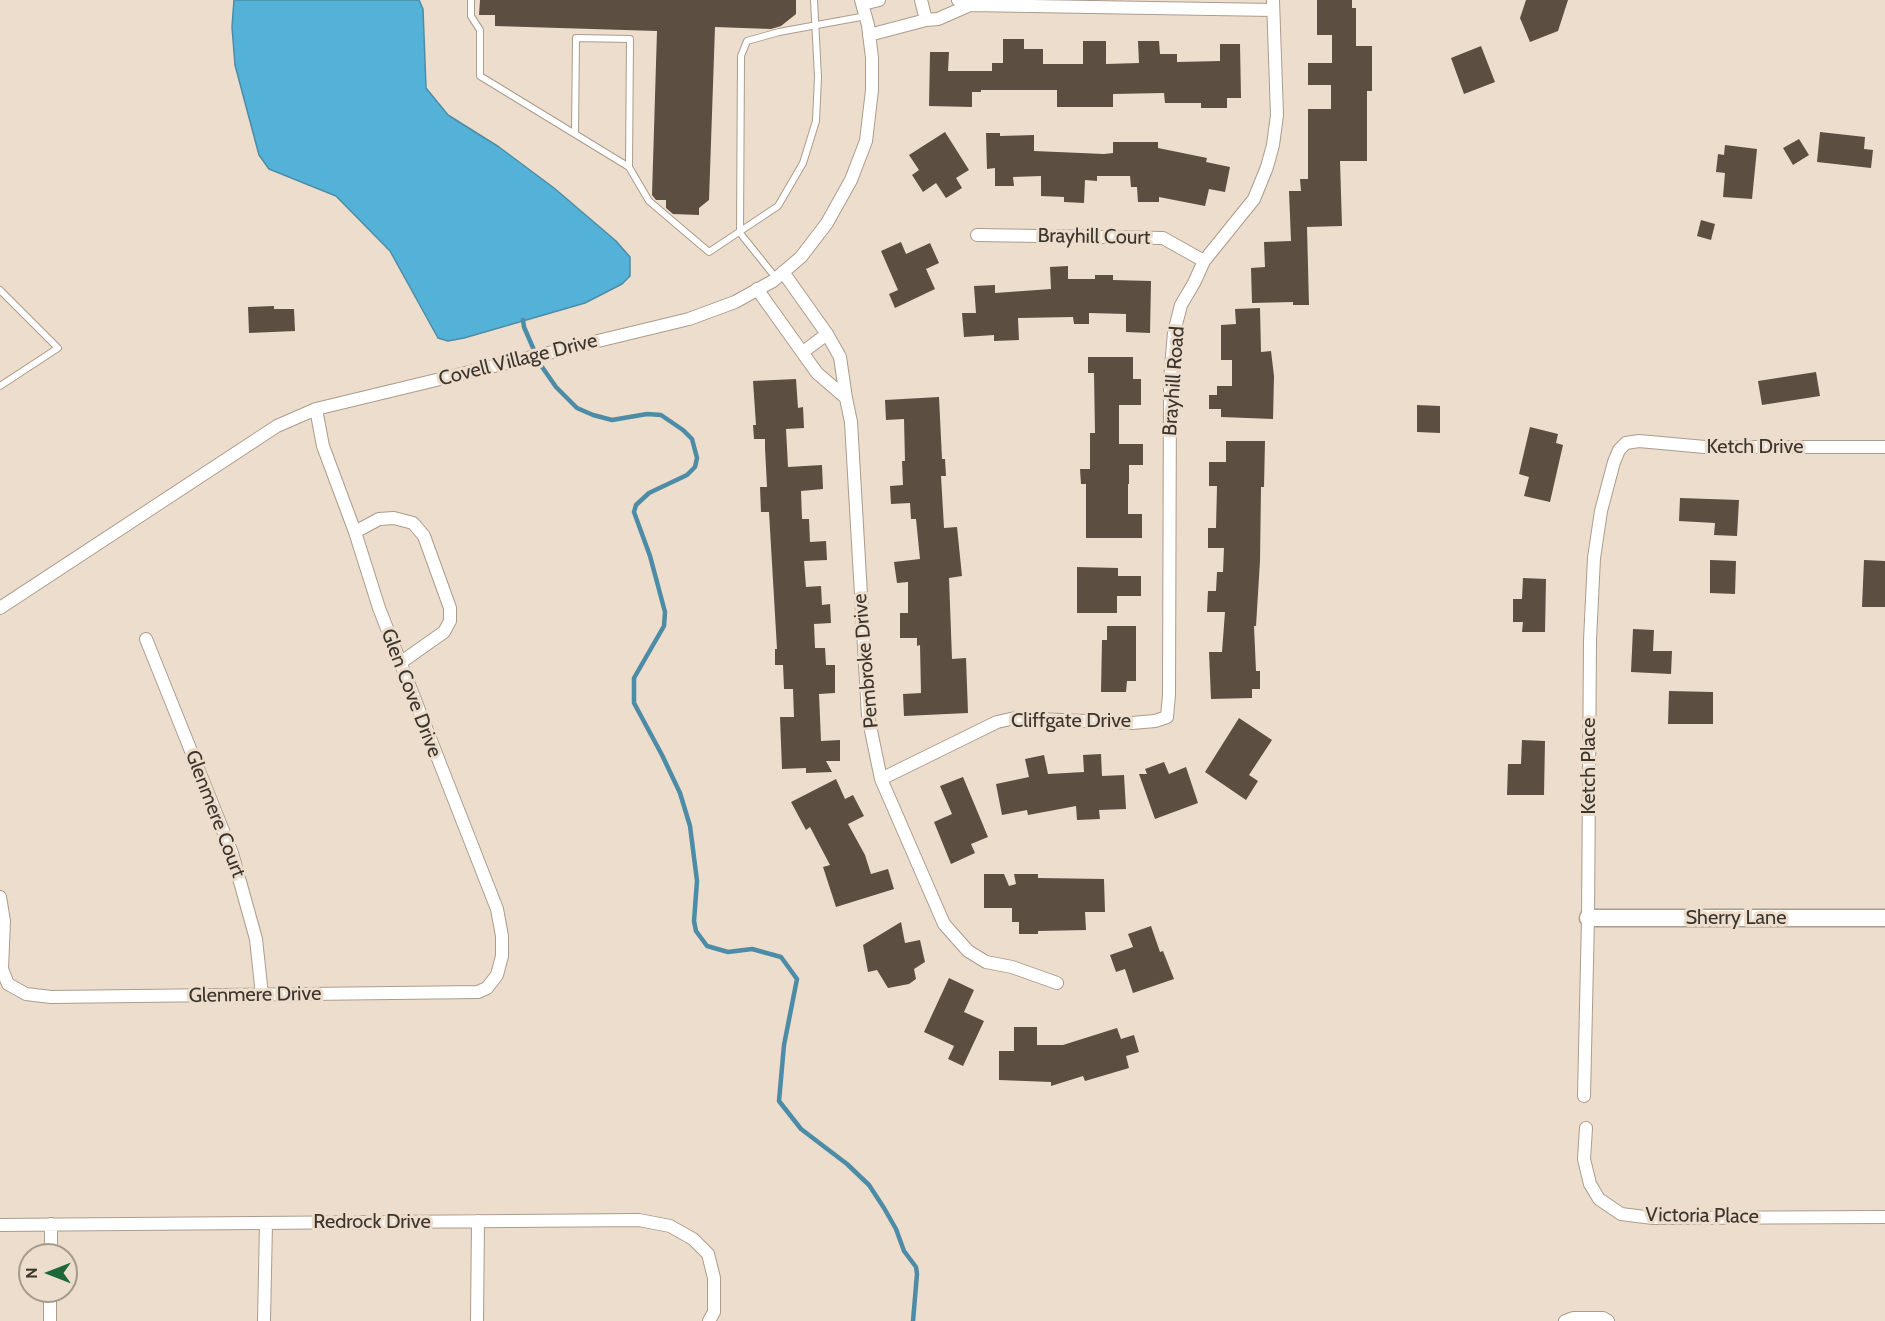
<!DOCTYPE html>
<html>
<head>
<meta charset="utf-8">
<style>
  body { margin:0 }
  #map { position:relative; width:1885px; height:1321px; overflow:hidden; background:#edddcc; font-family:Cabin,sans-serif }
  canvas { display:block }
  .north { position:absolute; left:18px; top:1243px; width:60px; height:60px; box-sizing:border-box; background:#edddcc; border:2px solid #a69a8d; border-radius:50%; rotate:270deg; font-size:16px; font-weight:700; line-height:24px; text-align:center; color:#3b352e }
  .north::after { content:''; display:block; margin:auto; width:21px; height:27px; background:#1c6937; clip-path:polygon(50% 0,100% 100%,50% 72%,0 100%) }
</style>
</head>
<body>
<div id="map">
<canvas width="1885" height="1321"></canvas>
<div class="north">N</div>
</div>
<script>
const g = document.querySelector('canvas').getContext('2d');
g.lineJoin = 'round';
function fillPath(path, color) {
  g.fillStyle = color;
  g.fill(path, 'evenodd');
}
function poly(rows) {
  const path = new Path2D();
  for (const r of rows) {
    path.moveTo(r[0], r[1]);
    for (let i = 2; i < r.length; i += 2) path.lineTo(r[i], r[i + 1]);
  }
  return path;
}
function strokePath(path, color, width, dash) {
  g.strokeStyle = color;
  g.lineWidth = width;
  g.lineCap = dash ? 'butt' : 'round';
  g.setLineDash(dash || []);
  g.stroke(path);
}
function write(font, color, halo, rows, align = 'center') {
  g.font = font + ' Cabin,sans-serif';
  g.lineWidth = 6;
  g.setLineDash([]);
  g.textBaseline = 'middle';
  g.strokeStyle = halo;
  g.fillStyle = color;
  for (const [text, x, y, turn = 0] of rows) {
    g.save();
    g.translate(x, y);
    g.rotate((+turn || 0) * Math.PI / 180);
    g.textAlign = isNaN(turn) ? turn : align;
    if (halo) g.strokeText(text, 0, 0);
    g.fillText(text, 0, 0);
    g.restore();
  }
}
const water = poly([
  [234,0,419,0,423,9,426,88,448,115,499,147,554,188,616,241,630,257,630,276,622,284,585,303,464,338,448,341,438,338,390,251,336,196,269,169,259,155,235,65,232,27,234,0]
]);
const stream = poly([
  [523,320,524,327,540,364,556,387,577,408,593,415,612,420,647,414,661,415,683,430,692,439,697,458,695,467,687,475,649,493,636,505,634,512,650,556,665,612,664,626,634,678,634,703,662,755,680,793,690,826,697,881,694,921,696,931,707,946,728,952,752,949,781,957,797,979,784,1045,779,1101,801,1129,847,1164,869,1185,884,1208,896,1229,904,1251,916,1267,917,1274,913,1321]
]);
const building = poly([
  [480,0,796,0,796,14,781,26,771,29,715,27,709,200,699,208,699,215,673,214,666,208,666,200,656,200,652,195,657,31,495,26,495,15,479,15],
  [1317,0,1352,0,1352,8,1356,8,1356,46,1372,46,1372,91,1367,91,1367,161,1340,161,1342,226,1307,227,1309,305,1293,305,1293,302,1252,303,1251,268,1265,267,1264,242,1291,241,1289,191,1301,191,1300,179,1308,179,1308,109,1331,109,1331,85,1308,85,1308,63,1332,63,1332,35,1317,35],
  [1526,0,1568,0,1558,31,1530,42,1520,18],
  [1003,39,1024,39,1024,49,1043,49,1043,64,1083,64,1083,41,1106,41,1106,64,1139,63,1138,41,1159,41,1160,54,1177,54,1177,62,1220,61,1220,44,1240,44,1241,98,1227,98,1227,108,1201,108,1201,103,1165,103,1164,93,1113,94,1113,107,1057,107,1057,90,981,90,981,92,972,92,972,107,929,106,930,52,949,52,948,71,992,71,992,63,1003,63],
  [1481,46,1495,82,1464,94,1451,58],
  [945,132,969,170,956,178,962,188,946,198,936,183,923,192,912,175,919,170,909,155],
  [1820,132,1865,137,1864,149,1873,150,1871,168,1817,162],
  [986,133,1000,133,1000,136,1034,135,1034,151,1104,154,1113,153,1113,142,1158,142,1158,148,1207,158,1206,162,1230,167,1225,192,1209,189,1205,206,1159,197,1159,202,1138,202,1137,187,1131,187,1130,176,1097,176,1097,181,1085,180,1084,203,1064,202,1064,197,1041,196,1041,176,1013,177,1014,186,995,186,995,168,987,169],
  [1799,139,1809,155,1793,165,1783,148],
  [1725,145,1757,149,1752,199,1723,197,1725,173,1716,172,1718,154,1724,155],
  [1701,220,1715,224,1711,240,1697,236],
  [901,242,906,254,930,243,939,263,926,269,935,289,895,308,889,294,898,290,881,251],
  [1068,266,1068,279,1095,279,1095,275,1113,275,1113,280,1151,281,1150,333,1126,332,1126,314,1089,313,1089,324,1074,324,1073,317,1018,318,1019,340,994,341,994,335,964,337,962,313,976,313,974,286,995,285,995,293,1051,289,1050,267],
  [274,306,274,309,294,309,295,331,249,333,248,307],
  [1260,308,1261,352,1271,351,1274,376,1273,419,1221,417,1221,409,1209,409,1209,395,1217,395,1217,386,1232,386,1232,360,1221,360,1221,325,1236,324,1235,309],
  [1088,357,1133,357,1133,379,1141,379,1141,405,1119,405,1119,444,1143,444,1143,465,1129,465,1129,484,1128,484,1128,514,1142,514,1142,538,1086,538,1086,484,1081,484,1080,469,1090,469,1090,433,1095,433,1094,373,1088,373],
  [1816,372,1820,396,1762,405,1758,381],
  [796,379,798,408,803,407,804,428,786,429,788,467,822,465,823,489,801,491,802,519,809,519,810,542,826,541,827,560,804,561,806,587,821,586,822,605,830,604,831,623,814,624,815,648,825,648,826,665,835,665,835,693,819,694,821,741,840,740,840,761,826,761,832,772,806,773,806,768,782,769,780,717,794,717,793,689,784,689,783,665,775,665,775,649,777,649,769,512,761,512,760,487,767,487,765,448,765,439,754,439,753,425,756,425,753,381],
  [939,397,942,459,945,459,946,476,941,476,944,528,957,527,962,576,949,578,952,659,966,658,968,713,904,716,903,694,921,693,920,645,917,646,917,638,900,638,900,613,908,613,908,582,897,583,894,562,920,559,916,519,911,519,910,503,891,504,890,486,903,485,902,461,905,461,904,419,886,420,885,400],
  [1417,405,1440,406,1440,433,1417,432],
  [1530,427,1558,434,1556,443,1563,445,1550,502,1524,496,1529,477,1519,474],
  [1226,441,1265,441,1264,487,1261,487,1260,561,1256,626,1254,626,1256,671,1260,671,1260,689,1252,689,1252,698,1211,699,1209,652,1222,652,1225,612,1207,612,1208,591,1216,591,1217,572,1223,572,1224,548,1208,548,1208,528,1216,528,1217,486,1209,486,1209,462,1226,462],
  [1680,498,1739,500,1737,536,1714,535,1715,523,1679,521],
  [1710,560,1736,561,1735,594,1710,593],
  [1864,560,1885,561,1885,607,1862,607],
  [1077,567,1118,568,1118,576,1141,576,1141,596,1117,596,1117,613,1077,613],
  [1523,578,1546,579,1545,632,1522,632,1523,622,1513,622,1513,599,1522,599],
  [1107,626,1136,626,1136,681,1127,681,1126,692,1101,692,1102,640,1107,640],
  [1633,629,1654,630,1653,651,1672,651,1671,674,1631,672],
  [1669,691,1713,692,1713,724,1668,724],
  [1239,718,1272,740,1249,775,1258,781,1246,800,1205,772],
  [1522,740,1545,741,1544,795,1507,795,1508,764,1521,764],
  [1101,754,1102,776,1124,775,1126,809,1099,810,1100,819,1077,820,1076,806,1028,815,1027,810,1002,815,996,784,1029,777,1025,759,1044,755,1048,774,1084,772,1083,755],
  [1164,762,1169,774,1186,767,1198,803,1155,819,1139,774,1147,774,1145,769],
  [963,777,988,837,971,844,975,853,951,864,934,822,952,814,940,786],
  [836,779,845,799,853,795,864,816,848,824,865,855,871,874,888,869,894,889,836,907,823,867,830,865,810,827,806,830,791,802],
  [984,874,1004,874,1009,886,1016,884,1014,874,1038,874,1038,878,1104,879,1105,912,1085,912,1086,930,1038,931,1038,934,1019,934,1019,922,1012,922,1012,908,984,908],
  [901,922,905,943,920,940,925,962,914,969,916,979,909,984,888,988,877,970,868,972,863,945],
  [1151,926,1160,952,1163,951,1174,979,1133,993,1125,969,1116,972,1110,955,1133,947,1128,934],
  [949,978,974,990,964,1012,984,1021,963,1066,948,1059,954,1046,924,1032],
  [1014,1027,1037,1027,1037,1045,1063,1045,1117,1028,1121,1039,1134,1035,1139,1052,1126,1056,1129,1068,1085,1081,1083,1076,1051,1086,1051,1082,999,1080,999,1051,1014,1051]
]);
const service = poly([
  [471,0,471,16,480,30,480,76,629,167,649,201,709,252,778,206,803,163,816,121,818,77,814,0],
  [575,133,576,38,630,39,629,167],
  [776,278,740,233,741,56,747,41,779,32,866,16],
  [0,290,58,348,0,386]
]);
const minor = poly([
  [921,0,926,20],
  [863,4,879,0],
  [970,5,1273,10],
  [869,35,926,20,938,19,970,5,958,0],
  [977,235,1163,238,1204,261],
  [757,289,817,373,846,398,840,357,827,334,783,272],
  [803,352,827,334],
  [846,398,851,422,868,716,881,779,944,924,968,951,986,962,1012,967,1057,983],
  [355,532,379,519,394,518,413,523,424,536,450,608,450,621,444,632,400,663],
  [0,608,277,426,316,409,689,319,735,302,773,281,801,257,827,223,851,180,866,141,872,90,872,58,868,25,861,0],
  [146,639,232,853,256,939,262,995],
  [881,779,997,722,1015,718,1132,723,1155,721,1167,717,1169,695,1170,380,1174,332,1181,305,1194,283,1204,261,1254,199,1267,167,1273,145,1277,115,1273,0],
  [0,897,4,921,2,969,8,984,26,994,51,997,478,992,487,988,497,975,502,956,502,936,497,909,379,608,355,532,323,446,316,409],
  [1584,1096,1588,918,1590,640,1594,558,1601,511,1614,462,1619,450,1626,443,1639,441,1705,447,1885,447],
  [1586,1128,1584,1159,1590,1184,1599,1199,1621,1214,1653,1218,1885,1217],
  [0,1225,639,1220,670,1226,693,1239,708,1254,714,1278,714,1312,709,1321],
  [51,1255,51,1224],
  [50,1321,50,1291],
  [264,1321,266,1223],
  [477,1321,478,1221],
  [1565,1321,1573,1318,1603,1318,1608,1321]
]);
const tertiary = poly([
  [1588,918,1885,918]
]);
const streetNames = [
  ["Brayhill Court",1094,237,1],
  ["Covell Village Drive",518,360,-14],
  ["Brayhill Road",1174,381,-86],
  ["Ketch Drive",1755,447],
  ["Pembroke Drive",866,661,-95],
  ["Glen Cove Drive",411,693,69],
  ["Cliffgate Drive",1071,721],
  ["Ketch Place",1589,766,-90],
  ["Glenmere Court",215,814,69],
  ["Sherry Lane",1736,918],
  ["Glenmere Drive",255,995,-1],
  ["Victoria Place",1702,1216,1],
  ["Redrock Drive",372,1222]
];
fillPath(water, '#54b2d9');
strokePath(water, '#4c8ca6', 1.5);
strokePath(stream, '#4c8ca6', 4.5);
fillPath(building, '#5c4e40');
strokePath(service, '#ab9c8c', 8);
strokePath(minor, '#ab9c8c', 14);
strokePath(tertiary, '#ab9c8c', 19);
strokePath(service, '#fff', 6);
strokePath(minor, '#fff', 12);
strokePath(tertiary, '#fff', 16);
write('20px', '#3b352e', '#edddcc', streetNames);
</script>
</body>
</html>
